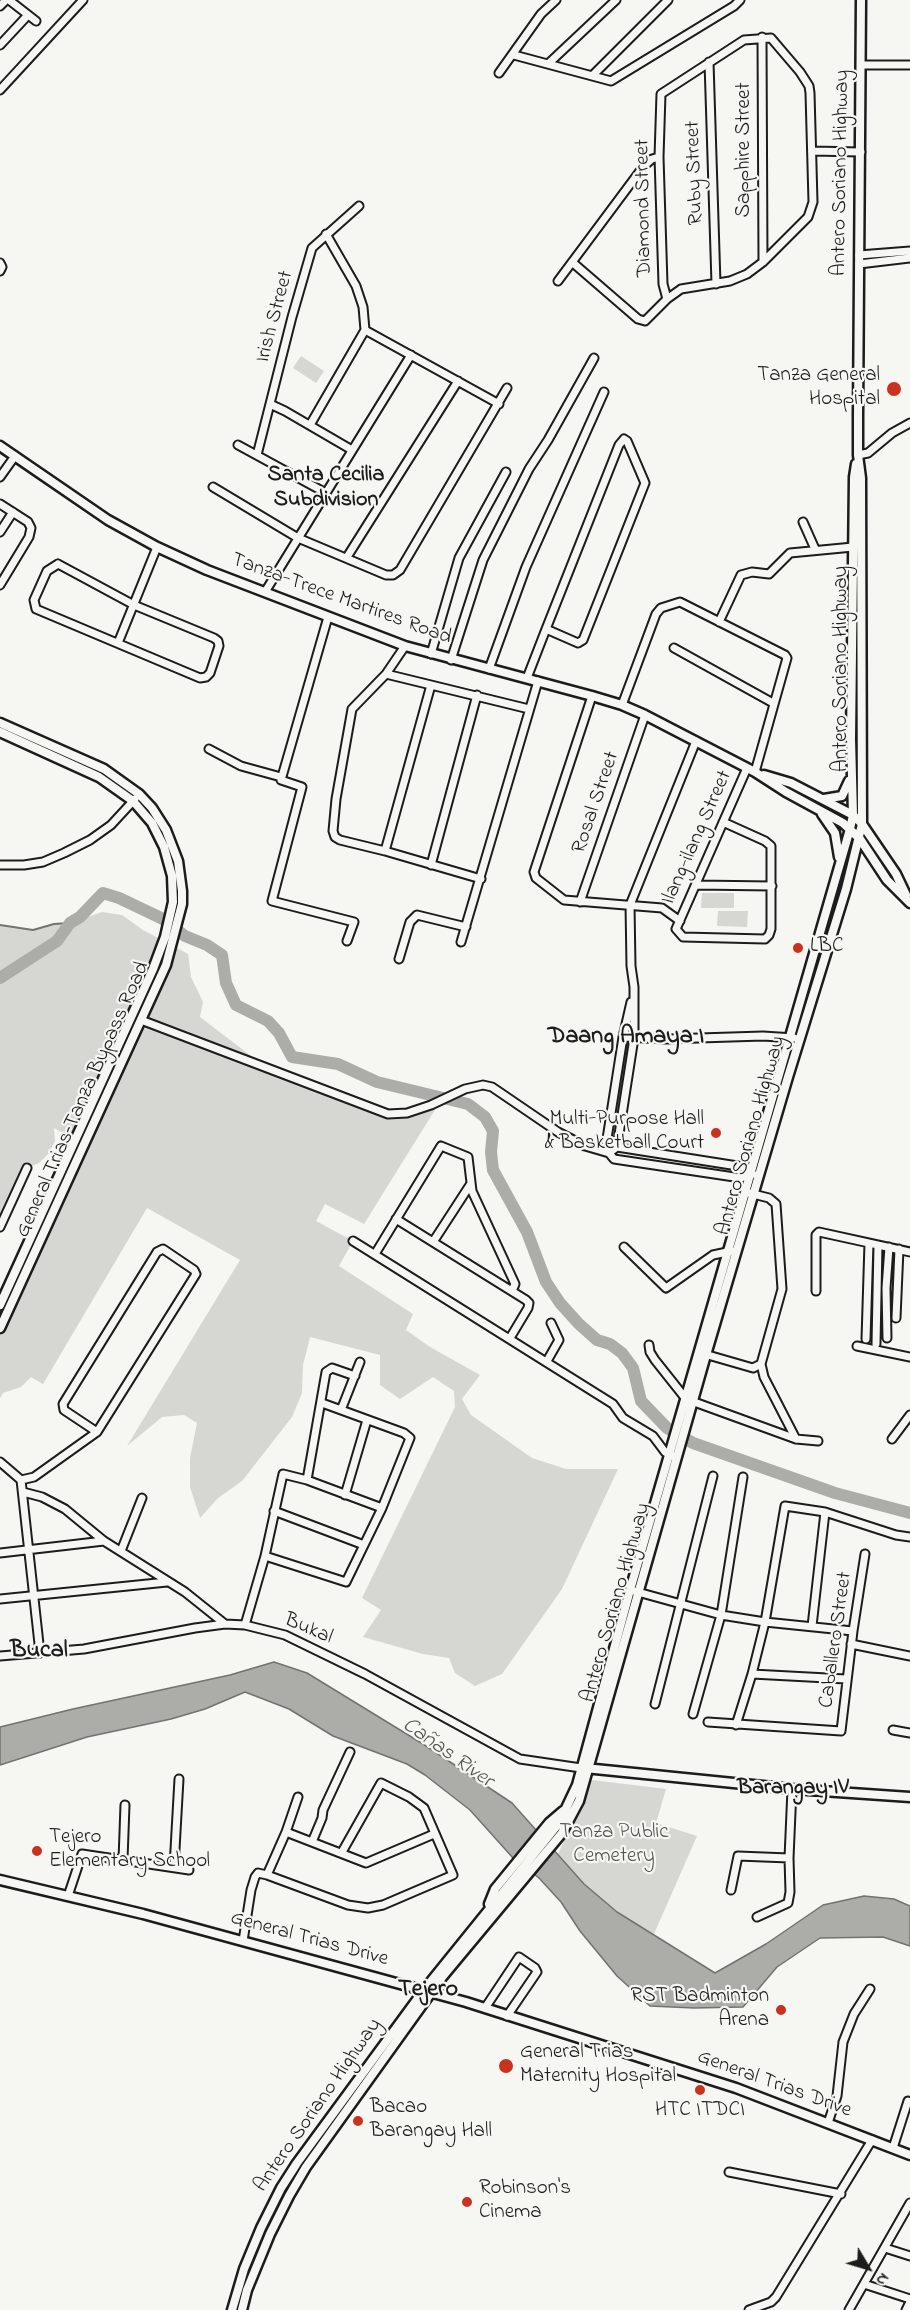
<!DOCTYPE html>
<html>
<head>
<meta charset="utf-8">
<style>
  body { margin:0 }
  #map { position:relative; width:910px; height:2310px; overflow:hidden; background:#f6f6f2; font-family:"Indie Flower",sans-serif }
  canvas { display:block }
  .north { position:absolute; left:838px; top:2238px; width:60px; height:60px; -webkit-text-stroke:4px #f6f6f2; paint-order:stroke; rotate:128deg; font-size:16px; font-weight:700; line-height:24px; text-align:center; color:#1c1c1c }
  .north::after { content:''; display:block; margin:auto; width:21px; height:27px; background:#1c1c1c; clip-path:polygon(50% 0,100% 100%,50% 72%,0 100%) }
</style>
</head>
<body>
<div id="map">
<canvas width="910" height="2310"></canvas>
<div class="north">N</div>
</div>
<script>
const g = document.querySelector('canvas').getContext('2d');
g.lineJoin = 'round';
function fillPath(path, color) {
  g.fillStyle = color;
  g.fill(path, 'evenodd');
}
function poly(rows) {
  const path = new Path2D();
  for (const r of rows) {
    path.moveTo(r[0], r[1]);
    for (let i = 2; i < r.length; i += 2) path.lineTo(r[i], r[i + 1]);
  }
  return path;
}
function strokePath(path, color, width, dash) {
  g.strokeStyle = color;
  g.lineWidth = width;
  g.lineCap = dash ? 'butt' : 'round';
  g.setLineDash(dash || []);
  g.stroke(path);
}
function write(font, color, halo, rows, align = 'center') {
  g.font = font + ' "Indie Flower",sans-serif';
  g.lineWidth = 4.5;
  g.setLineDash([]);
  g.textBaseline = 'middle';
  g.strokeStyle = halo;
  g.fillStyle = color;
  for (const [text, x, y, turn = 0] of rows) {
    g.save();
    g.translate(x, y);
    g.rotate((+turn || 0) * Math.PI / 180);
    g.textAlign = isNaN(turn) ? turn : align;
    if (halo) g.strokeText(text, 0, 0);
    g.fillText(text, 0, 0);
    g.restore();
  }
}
const green = poly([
  [301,356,324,371,316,383,293,368],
  [702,893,734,893,734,908,701,908],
  [718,911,748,911,747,927,717,926],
  [102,912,122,915,143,930,188,954,191,977,203,1002,200,1017,268,1069,389,1114,438,1105,364,1224,325,1204,316,1221,353,1241,339,1266,413,1314,406,1330,430,1347,480,1375,462,1399,471,1415,532,1458,566,1469,618,1469,562,1589,502,1674,475,1686,455,1673,449,1658,423,1654,363,1637,381,1610,362,1598,455,1407,454,1391,433,1377,400,1399,380,1385,380,1355,310,1337,303,1365,302,1393,292,1417,242,1481,218,1498,200,1518,190,1487,190,1458,197,1423,184,1415,162,1417,127,1446,240,1260,147,1208,43,1384,31,1377,21,1387,3,1393,0,1398,0,1317,79,1142,54,1128,55,1141,49,1153,39,1163,27,1168,0,1227,0,925,33,930,54,924,71,923],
  [592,1780,666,1789,656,1823,697,1836,654,1934,617,1912,584,1884,558,1854]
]);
const water = poly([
  [274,1662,307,1673,423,1744,512,1803,584,1884,617,1912,715,1973,766,1944,823,1905,864,1896,894,1899,910,1906,910,1946,883,1937,820,1938,777,1967,743,2007,694,2008,650,2006,617,1976,580,1931,561,1902,539,1878,513,1858,470,1810,425,1775,407,1764,333,1736,289,1709,245,1692,205,1709,171,1719,87,1737,0,1765,0,1727,73,1709,230,1675,274,1662]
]);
const stream = poly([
  [0,925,33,930,54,924,70,923]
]);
const river = poly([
  [0,978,57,941,70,923,80,917,103,893,119,898,161,918,185,936,207,945,222,955,226,983,236,1005,268,1021,279,1033,292,1057,338,1064,377,1082,468,1104,485,1117,493,1131,491,1152,493,1170,527,1232,546,1282,560,1303,579,1324,597,1340,610,1344,622,1353,633,1368,641,1401,667,1428,693,1443,835,1493,910,1513]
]);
const minor = poly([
  [9,0,36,21],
  [0,6,6,0],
  [762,37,763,262],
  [0,45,28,15],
  [514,55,611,81,734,6,740,0],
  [709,62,716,284],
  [548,64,616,0],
  [861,65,910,65],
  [499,73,541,14,556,0],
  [593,75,668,0],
  [0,90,83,0],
  [812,151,861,152],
  [859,255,910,251],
  [572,262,638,319,645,321,667,299,681,289,730,281,747,274,763,262,808,217,813,202,810,93,809,86,800,72,771,38,744,40,661,94,659,157,663,284,667,299],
  [0,263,2,267,0,271],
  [859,264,910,258],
  [558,281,643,167,652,159,659,157],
  [365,330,499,404],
  [270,404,285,411,352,450],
  [310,425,365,330,363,307,356,286,326,234],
  [238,445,326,493],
  [257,455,292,317,312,248,359,206],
  [858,455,868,453,892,433,910,423],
  [0,477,15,456],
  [213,487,298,538,386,575,393,575,400,570,507,388],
  [0,504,28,522,31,528,29,537,0,585],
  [803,522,815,549],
  [0,532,13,512],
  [347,557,458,381],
  [58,564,134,605,214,638,218,641,219,646,210,673,206,677,200,678,36,609,34,600,47,571,58,564],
  [265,592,411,355],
  [328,617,281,780,302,787,272,901,354,922,347,941],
  [719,622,741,575,752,572,769,574,790,553,853,547],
  [118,643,157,547],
  [405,646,386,674,352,709,336,799,333,831,335,837,340,840,385,851,481,879],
  [674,648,773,703],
  [431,654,459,558,506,472],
  [451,660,483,560,529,469,548,440,594,358],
  [489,669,526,567,604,392],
  [386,674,529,709],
  [527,678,546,629,619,445,624,439,627,441,645,483,583,640,578,643,546,629],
  [592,696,534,872,536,878,564,900,662,908,680,921],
  [622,705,656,614,661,608,680,602,785,655,787,658,755,772],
  [209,749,241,766,281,777],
  [723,822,765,841,771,846,771,929,769,935,765,939,683,937,676,929,747,768],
  [385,851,431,685],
  [0,865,24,865,43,862,64,853,90,840,111,825,135,799],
  [431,865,477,695],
  [696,885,772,886],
  [580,902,645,715],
  [461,942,538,681],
  [399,959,410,922,417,915,466,927],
  [141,1020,388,1114,407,1113,431,1105,465,1089,483,1085,492,1087,558,1132,585,1146,609,1153,614,1159,741,1178,752,1174],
  [623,1037,667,1039,763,1036,794,1038],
  [617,1147,634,1038,634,987,631,966,630,905,696,741],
  [613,1150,617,1147,744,1167,753,1174],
  [609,1153,606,1145,623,1037,631,1002],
  [749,1193,769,1198,776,1204,782,1289,761,1364,764,1377,796,1439],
  [396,1219,526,1300,529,1303,528,1308,510,1338],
  [0,1227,27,1168],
  [353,1241,613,1404,623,1418,653,1436,665,1452,672,1456],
  [433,1242,470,1185],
  [624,1247,666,1288,713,1255,732,1251],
  [375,1254,441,1146,468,1157,472,1191,515,1284,512,1291],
  [816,1291,816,1235,819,1232,910,1252],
  [896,1318,899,1249],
  [887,1338,886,1288,889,1247],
  [866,1339,869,1243],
  [876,1344,878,1245],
  [649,1345,650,1352,655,1360,686,1399,796,1439,818,1441],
  [857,1346,910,1357],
  [701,1353,753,1368,761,1364],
  [547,1361,559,1340,551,1323],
  [341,1410,360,1362],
  [892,1439,910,1415],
  [0,1462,21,1480,40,1653],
  [21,1480,34,1477,97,1432,196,1274,194,1270,163,1249,157,1252,63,1404,64,1410,97,1432],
  [307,1480,326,1372,332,1368,355,1376],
  [23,1492,42,1497,65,1509,104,1541],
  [345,1495,367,1420],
  [274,1511,364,1545],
  [121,1551,142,1498],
  [0,1553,104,1541,185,1592,225,1624],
  [265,1556,346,1582,382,1508,410,1438,404,1433,322,1403],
  [634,1591,721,1615,765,1622,853,1631],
  [0,1599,167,1582],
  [245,1625,265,1556,283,1474,307,1480,382,1508],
  [812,1626,825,1512],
  [851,1644,910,1656],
  [0,1656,84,1649,195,1628,225,1624,245,1625,285,1635,365,1674,520,1759,581,1768],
  [752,1674,846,1679],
  [655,1704,713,1476],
  [693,1714,721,1615,743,1477],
  [708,1722,841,1731,853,1631,865,1554],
  [736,1725,752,1674,765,1622,785,1506,825,1512,896,1535,910,1537],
  [893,1730,910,1733],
  [298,1797,286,1832,267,1875,348,1905,368,1908,383,1905,453,1875,424,1808,409,1797,381,1783,342,1852],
  [286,1832,366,1863,434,1834],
  [312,1842,322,1818,323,1810,350,1752],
  [123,1860,125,1805],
  [174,1867,179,1779],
  [731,1890,738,1856,789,1858,792,1789],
  [68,1896,82,1854,189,1870],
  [757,1917,788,1903,790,1892,789,1858],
  [243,1941,251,1890,255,1877,258,1873,267,1875],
  [485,2008,519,1957,535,1968,537,1972,507,2016],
  [828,2123,837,2096,843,2042,854,2014,870,1989],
  [893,2148,908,2101],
  [729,2172,841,2194],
  [885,2248,910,2256],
  [864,2284,910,2299],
  [749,2310,771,2302,776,2297,872,2140],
  [849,2310,910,2203],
  [906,2310,910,2302]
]);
const major = poly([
  [0,446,108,520,157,547,207,570,405,646,592,696,622,705,645,715,755,772,786,792,843,823,860,839,887,880,910,903],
  [0,723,104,769,139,794,152,808,166,830,178,861,182,891,182,904,166,965,0,1328],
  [0,732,99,777,133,801,152,823,164,847,172,876,173,902,165,937,153,969,0,1305],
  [764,775,791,783,853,815,862,824,896,874,906,895],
  [824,799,842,796,849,781],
  [822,814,835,833,839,857],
  [585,1768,793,1789,910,1797],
  [0,1880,143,1914,466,2002,736,2088,910,2155],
  [489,1904,495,1889,549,1823,563,1811],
  [232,2310,244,2269,261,2228,281,2188,297,2163,424,1990,559,1823,577,1785,630,1590,850,829,853,815,851,739,854,477,856,464],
  [242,2310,247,2290,270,2234,289,2196,306,2167,443,1976,562,1833,579,1801,706,1355,788,1077,846,889,862,824,861,478,858,455,858,415,861,0]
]);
const markers = [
  [894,389,8,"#c8321e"],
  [798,948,6,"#c8321e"],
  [716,1133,6,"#c8321e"],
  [37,1851,6,"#c8321e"],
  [781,2010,6,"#c8321e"],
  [506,2066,8,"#c8321e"],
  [700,2090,6,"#c8321e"],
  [358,2121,6,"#c8321e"],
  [467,2202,6,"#c8321e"]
];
const streetNames = [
  ["Sapphire Street",746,150,-90],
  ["Ruby Street",696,173,-92],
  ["Antero Soriano Highway",842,173,-89],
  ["Diamond Street",645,208,-91],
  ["Irish Street",276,317,-75],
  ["Tanza-Trece Martires Road",341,600,20],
  ["Antero Soriano Highway",843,669,-90],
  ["Rosal Street",597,803,-71],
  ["Ilang-ilang Street",698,838,-66],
  ["General Trias–Tanza Bypass Road",84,1100,-66],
  ["Antero Soriano Highway",752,1136,-74],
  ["Antero Soriano Highway",617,1603,-74],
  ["Bukal",308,1630,23],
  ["Caballero Street",837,1640,-82],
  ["General Trias Drive",309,1940,15],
  ["General Trias Drive",774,2085,20],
  ["Antero Soriano Highway",319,2106,-55]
];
const poiNames = [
  ["Tanza General",880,377,"right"],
  ["Hospital",880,401,"right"],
  ["LBC",810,948],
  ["Multi-Purpose Hall",704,1121,"right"],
  ["& Basketball Court",704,1145,"right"],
  ["Tejero",49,1839],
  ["Elementary School",49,1863],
  ["RST Badminton",769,1998,"right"],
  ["Arena",769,2022,"right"],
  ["General Trias",520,2054],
  ["Maternity Hospital",520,2078],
  ["Bacao",370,2109],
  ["Barangay Hall",370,2133],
  ["HTC ITDCI",700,2112,"center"],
  ["Robinson's",479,2190],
  ["Cinema",479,2214]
];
const parkNames = [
  ["Tanza Public",614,1834],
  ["Cemetery",614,1858]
];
const neighbourhoodNames = [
  ["Santa Cecilia",326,476],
  ["Subdivision",326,501],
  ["Barangay IV",793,1789]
];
const waterNames = [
  ["Cañas River",447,1754,35]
];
const quarterNames = [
  ["Daang Amaya I",626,1038],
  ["Bucal",39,1652],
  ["Tejero",428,1991]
];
fillPath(green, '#d6d6d2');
fillPath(water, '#acaca9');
strokePath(water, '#727271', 1.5);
strokePath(stream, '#727271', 2);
strokePath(river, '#acaca9', 12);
strokePath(minor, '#1c1c1c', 11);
strokePath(major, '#1c1c1c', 13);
strokePath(minor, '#f6f6f2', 7);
strokePath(major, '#f6f6f2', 8);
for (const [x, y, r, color] of markers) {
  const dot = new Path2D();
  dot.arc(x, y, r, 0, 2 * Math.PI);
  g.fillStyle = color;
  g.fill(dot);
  strokePath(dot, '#f6f6f2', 2);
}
write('21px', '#1c1c1c', '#f6f6f2', streetNames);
write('21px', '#1c1c1c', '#f6f6f2', poiNames, 'left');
write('21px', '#545453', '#f6f6f2', parkNames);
write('bold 22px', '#1c1c1c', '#f6f6f2', neighbourhoodNames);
write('italic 22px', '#565654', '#f6f6f2', waterNames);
write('bold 24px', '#1c1c1c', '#f6f6f2', quarterNames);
</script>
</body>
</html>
